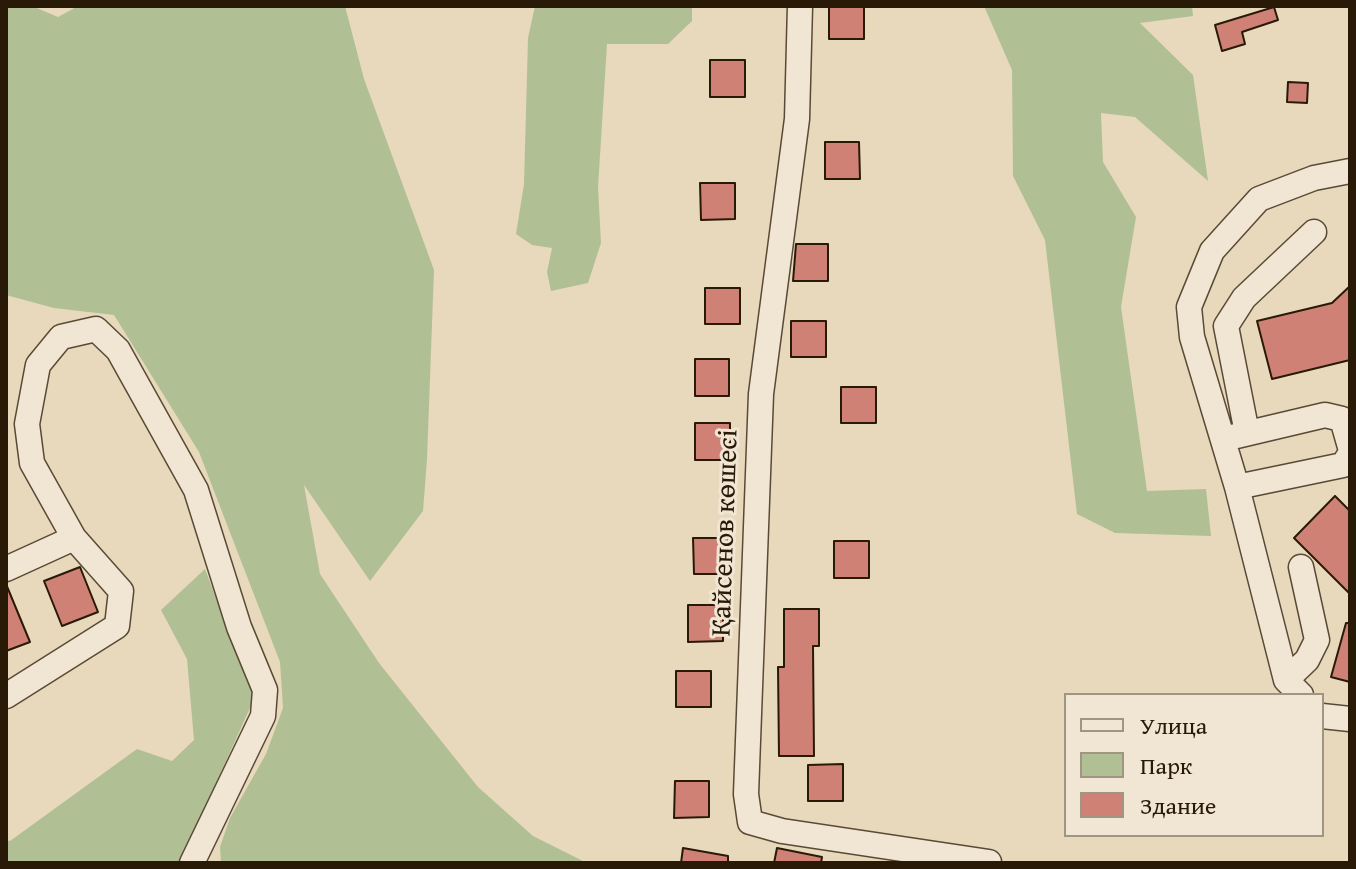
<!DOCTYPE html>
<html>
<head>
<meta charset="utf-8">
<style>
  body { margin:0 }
  #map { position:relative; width:1356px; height:869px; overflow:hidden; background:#e8d8bc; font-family:"Gentium Book Plus",serif }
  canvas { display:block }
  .frame { position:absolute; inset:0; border:8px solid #291a08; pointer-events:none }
  .legend { position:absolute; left:1064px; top:693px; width:260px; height:144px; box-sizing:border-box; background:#f0e6d3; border:2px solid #a09482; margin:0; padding:10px 14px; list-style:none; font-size:24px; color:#291a08 }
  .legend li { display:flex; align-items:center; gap:16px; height:40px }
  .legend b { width:40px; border:2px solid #a09482 }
</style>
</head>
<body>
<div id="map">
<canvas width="1356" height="869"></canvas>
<div class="frame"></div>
<ul class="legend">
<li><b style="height:10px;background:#f0e6d3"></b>Улица</li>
<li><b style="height:22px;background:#b0c094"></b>Парк</li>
<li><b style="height:22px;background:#cf8175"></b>Здание</li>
</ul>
</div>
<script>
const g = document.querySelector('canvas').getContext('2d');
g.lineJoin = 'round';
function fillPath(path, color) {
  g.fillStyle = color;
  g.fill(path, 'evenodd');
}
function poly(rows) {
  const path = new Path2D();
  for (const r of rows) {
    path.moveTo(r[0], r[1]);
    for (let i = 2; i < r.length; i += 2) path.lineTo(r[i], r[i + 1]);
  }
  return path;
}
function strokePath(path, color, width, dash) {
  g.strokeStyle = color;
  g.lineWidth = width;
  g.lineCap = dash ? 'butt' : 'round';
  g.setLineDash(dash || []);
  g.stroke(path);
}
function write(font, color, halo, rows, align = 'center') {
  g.font = font + ' "Gentium Book Plus",serif';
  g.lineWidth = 6;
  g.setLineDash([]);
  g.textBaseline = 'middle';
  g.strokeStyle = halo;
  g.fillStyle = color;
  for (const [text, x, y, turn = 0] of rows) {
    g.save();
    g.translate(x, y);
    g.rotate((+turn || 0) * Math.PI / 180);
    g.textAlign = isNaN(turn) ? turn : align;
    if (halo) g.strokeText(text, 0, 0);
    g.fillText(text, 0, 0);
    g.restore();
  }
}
const green = poly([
  [6,6,32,6,58,17,78,6,345,6,364,79,434,270,427,459,423,511,370,581,304,485,320,574,379,663,478,787,533,836,587,863,221,863,220,847,230,818,266,754,283,708,280,662,199,452,114,315,54,308,6,295],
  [535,6,692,6,692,21,668,44,607,44,598,187,601,243,588,283,551,291,547,272,552,248,532,245,516,234,524,184,528,38],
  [984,6,1192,6,1193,16,1140,23,1193,75,1208,181,1135,117,1101,113,1103,162,1136,217,1121,307,1147,491,1206,489,1211,536,1115,533,1077,514,1045,240,1013,176,1012,70],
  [205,569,254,699,180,863,6,863,6,840,10,841,137,749,172,761,194,740,187,659,161,610]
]);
const building = poly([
  [829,6,864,6,864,39,829,39,829,6],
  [1274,7,1278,20,1242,32,1245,44,1222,51,1215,25,1274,7],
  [710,60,745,60,745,97,710,97,710,60],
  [1288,82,1308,83,1307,103,1287,102,1288,82],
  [825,142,859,142,860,179,825,179,825,142],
  [700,183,735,183,735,219,701,220,700,183],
  [796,244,828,244,828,281,793,281,796,244],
  [1350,286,1350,360,1272,379,1257,321,1332,303,1350,286],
  [705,288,740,288,740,324,705,324,705,288],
  [791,321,826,321,826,357,791,357,791,321],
  [695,359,729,359,729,396,695,396,695,359],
  [841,387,876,387,876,423,841,423,841,387],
  [695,423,730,423,730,460,695,460,695,423],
  [1335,496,1350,511,1350,594,1294,538,1335,496],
  [693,538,728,538,728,574,694,574,693,538],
  [834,541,869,541,869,578,834,578,834,541],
  [80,567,98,612,62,626,44,581,80,567],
  [6,584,30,642,6,651,6,584],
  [688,605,723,605,723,641,688,642,688,605],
  [784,609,819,609,819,646,813,646,814,756,779,756,778,667,784,667,784,609],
  [1346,623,1350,623,1350,682,1331,677,1346,623],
  [676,671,711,671,711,707,676,707,676,671],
  [843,764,843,801,808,801,808,765,843,764],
  [675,781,709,781,709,817,674,818,675,781],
  [683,848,728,856,728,863,681,863,683,848],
  [777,848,822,857,821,863,774,863,777,848]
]);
const minor = poly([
  [800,6,797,119,761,394,746,794,750,822,782,831,989,862],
  [1247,433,1226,326,1244,298,1314,232],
  [1232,437,1325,415,1342,419,1350,447],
  [1237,487,1343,465,1350,454],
  [6,569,74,538],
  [1286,680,1307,660,1317,640,1301,567],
  [1301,695,1286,680,1237,487,1192,337,1189,307,1212,251,1259,199,1314,178,1350,171],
  [6,696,117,626,121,591,74,538,32,463,27,424,38,365,61,337,96,329,118,350,196,490,239,627,265,690,263,716,192,863],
  [1322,716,1350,719]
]);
const streetNames = [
  ["Қайсенов көшесі",726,533,-88]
];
fillPath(green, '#b0c094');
fillPath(building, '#cf8175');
strokePath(building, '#291a08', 2);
strokePath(minor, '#594a35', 27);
strokePath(minor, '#f0e6d3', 24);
write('28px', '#291a08', '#f0e6d3', streetNames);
</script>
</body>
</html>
